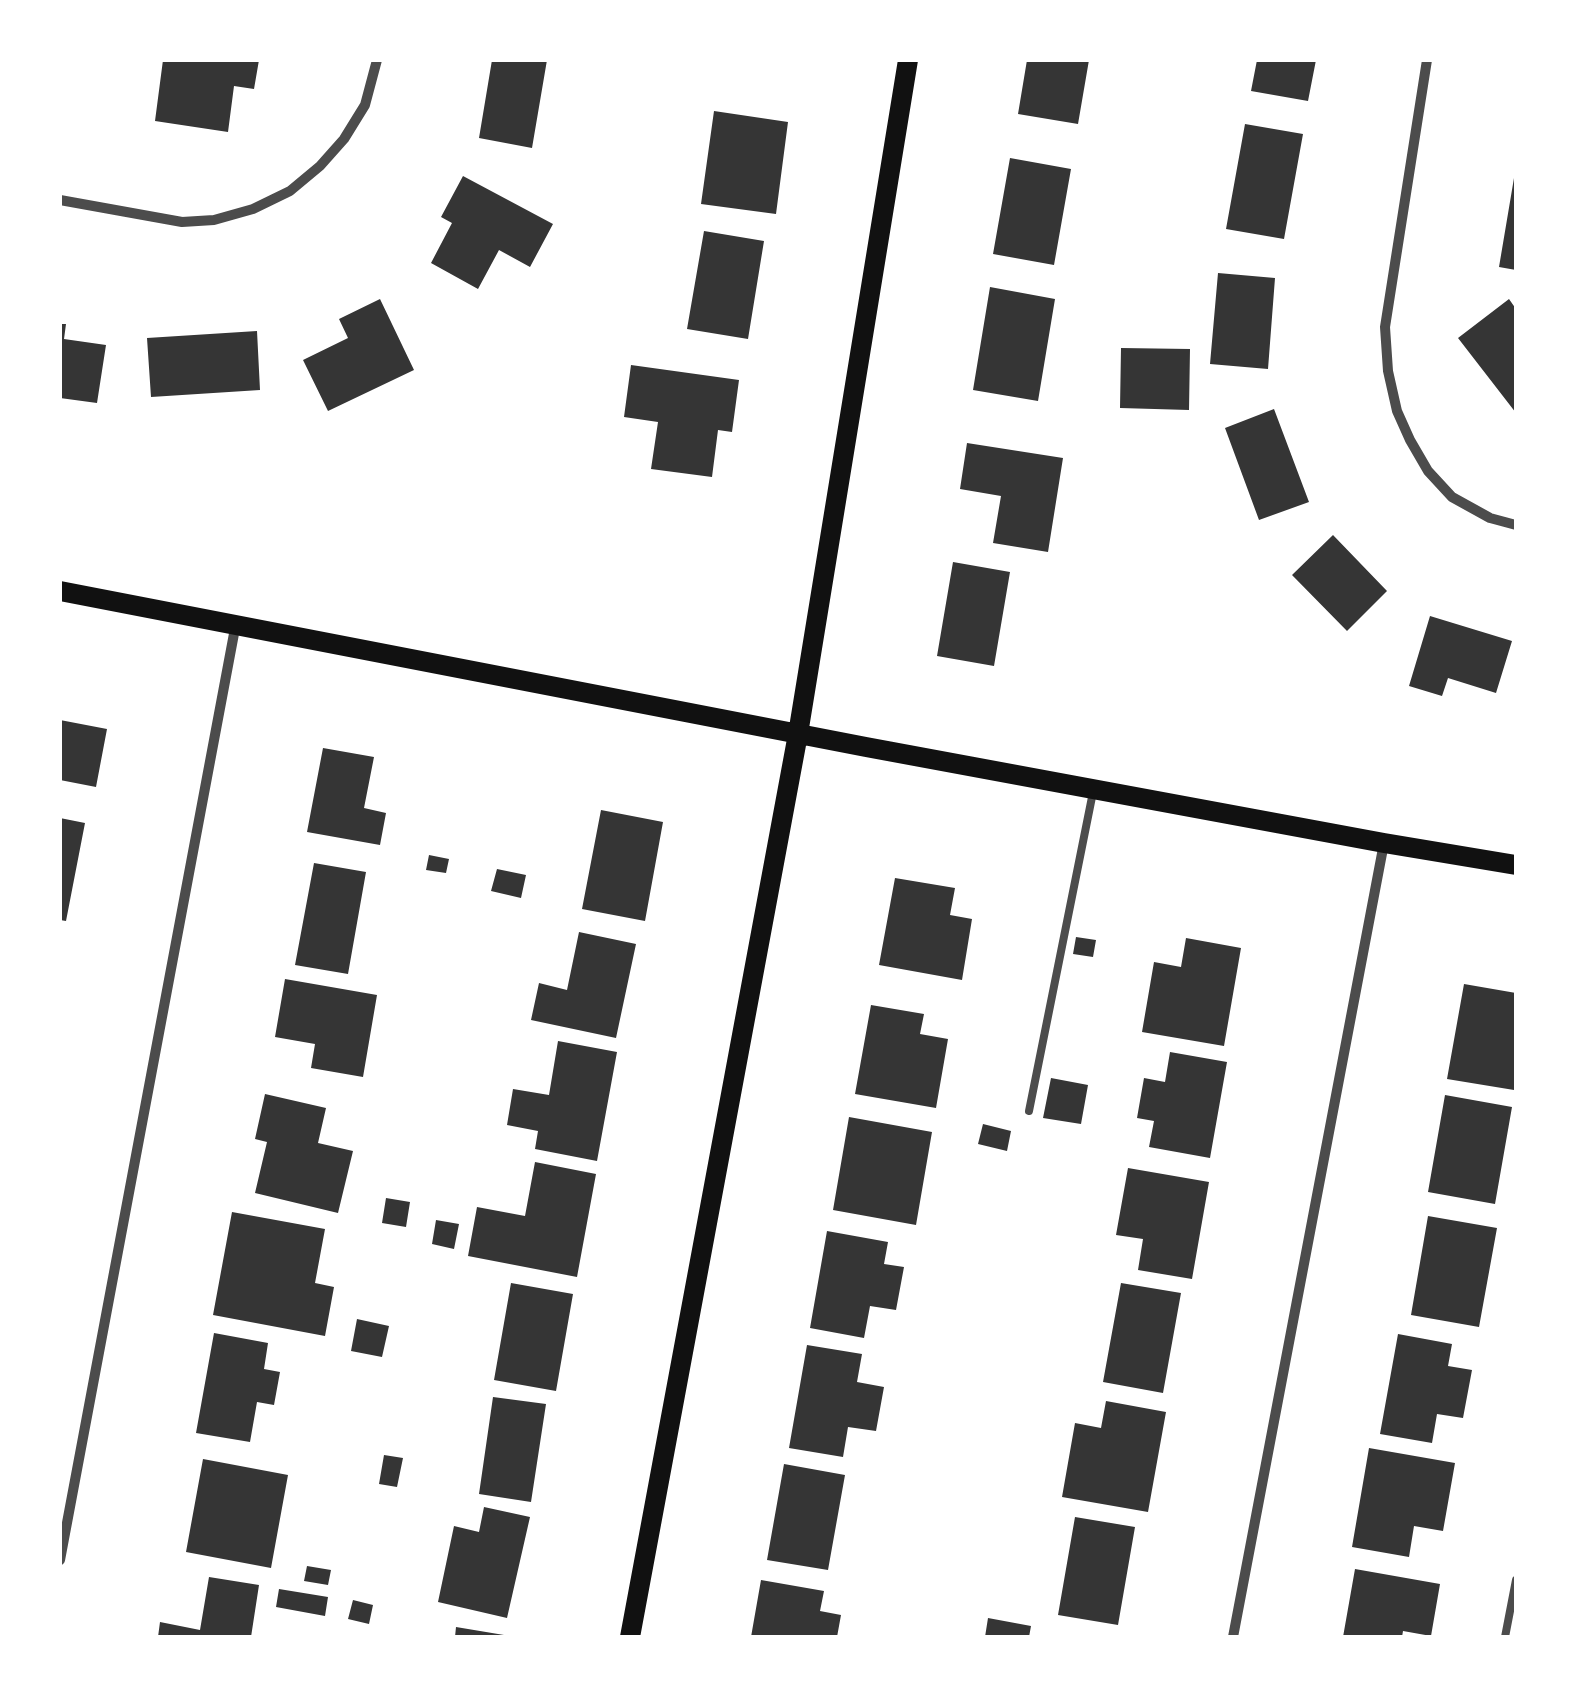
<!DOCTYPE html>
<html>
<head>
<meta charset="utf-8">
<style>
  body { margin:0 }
  #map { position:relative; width:1576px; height:1697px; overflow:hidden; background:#fff; font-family:Overpass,sans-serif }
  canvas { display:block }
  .frame { position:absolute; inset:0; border:62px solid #fff; pointer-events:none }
</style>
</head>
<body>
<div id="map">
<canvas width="1576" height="1697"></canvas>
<div class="frame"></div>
</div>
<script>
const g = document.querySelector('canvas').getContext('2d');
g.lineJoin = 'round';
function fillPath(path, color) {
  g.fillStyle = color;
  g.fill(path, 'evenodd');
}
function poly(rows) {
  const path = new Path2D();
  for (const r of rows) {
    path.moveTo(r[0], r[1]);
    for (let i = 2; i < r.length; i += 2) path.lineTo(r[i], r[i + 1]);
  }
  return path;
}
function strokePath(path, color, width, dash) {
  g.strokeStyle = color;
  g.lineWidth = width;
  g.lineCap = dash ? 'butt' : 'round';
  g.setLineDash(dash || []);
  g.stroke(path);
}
const building = poly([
  [163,60,259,60,254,89,234,86,228,132,155,121],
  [492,60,547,60,532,148,479,138],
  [1027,60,1089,60,1078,124,1018,114],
  [1257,60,1316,60,1308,101,1251,91],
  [714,111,788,122,776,214,701,204],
  [1245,124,1303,134,1284,239,1226,229],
  [1010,158,1071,169,1054,265,993,254],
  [463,176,553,224,530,267,499,250,478,289,431,263,452,223,441,217],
  [1514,178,1516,178,1516,270,1499,267],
  [704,231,764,241,748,339,687,329],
  [1218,273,1275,278,1268,369,1210,364],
  [990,287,1055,299,1038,401,973,390],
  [380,299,414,370,328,411,303,360,348,338,339,319],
  [1509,299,1516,309,1516,413,1458,338],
  [60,324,66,324,64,339,106,345,97,403,60,398],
  [257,331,260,390,151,397,147,338],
  [1121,348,1190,349,1189,410,1120,408],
  [631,365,739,380,732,432,718,430,712,477,651,469,658,422,624,417],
  [1274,409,1309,502,1259,520,1225,428],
  [967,443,1063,458,1048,552,993,543,1001,496,960,489],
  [1333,535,1387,591,1347,631,1292,575],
  [953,562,1010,572,994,666,937,656],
  [1430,616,1512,641,1496,693,1448,678,1442,696,1409,686],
  [60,720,107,729,96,787,60,780],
  [323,748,374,757,364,808,386,813,380,845,307,832],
  [601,810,663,822,645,921,582,909],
  [60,818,85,823,66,921,60,920],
  [429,855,449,859,446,873,426,870],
  [314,863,366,872,348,974,295,965],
  [497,869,526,875,521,898,491,891],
  [895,878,955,888,950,915,972,919,962,980,879,965],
  [579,932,636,944,616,1038,531,1020,539,983,567,990],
  [1076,937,1096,940,1093,957,1073,954],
  [1186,938,1241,948,1224,1046,1142,1032,1154,962,1181,967],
  [285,979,377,995,363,1077,311,1068,315,1044,275,1037],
  [1464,984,1516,993,1516,1077,1514,1090,1447,1079],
  [871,1005,924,1014,920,1034,948,1039,936,1108,855,1094],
  [558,1041,617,1052,597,1161,535,1149,538,1131,507,1125,513,1089,549,1095],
  [1170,1052,1227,1062,1210,1158,1149,1147,1154,1121,1137,1118,1144,1078,1165,1082],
  [1051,1078,1088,1085,1081,1124,1043,1118],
  [265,1094,326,1108,318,1143,353,1151,338,1213,255,1193,267,1142,255,1139],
  [1445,1095,1512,1107,1495,1204,1428,1192],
  [849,1117,932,1132,916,1225,833,1210],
  [983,1124,1011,1131,1007,1151,978,1144],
  [535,1162,596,1174,577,1277,468,1256,477,1207,525,1216],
  [1128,1168,1209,1182,1192,1279,1138,1270,1143,1239,1116,1235],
  [386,1198,410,1202,406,1227,382,1223],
  [232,1212,325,1229,315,1283,334,1287,325,1336,213,1315],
  [1428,1216,1497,1228,1479,1327,1411,1315],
  [436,1220,459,1224,454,1249,432,1244],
  [827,1231,888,1242,884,1264,904,1267,896,1310,870,1306,864,1338,810,1328],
  [511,1283,573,1294,556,1391,494,1380],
  [1121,1283,1181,1293,1163,1393,1103,1382],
  [357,1319,389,1326,382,1357,351,1351],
  [214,1333,268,1343,264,1369,280,1372,274,1405,257,1402,250,1442,196,1433],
  [1398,1334,1452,1344,1448,1366,1472,1370,1463,1418,1437,1414,1432,1443,1380,1434],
  [807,1345,862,1354,857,1382,884,1387,876,1431,848,1427,843,1457,789,1448],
  [493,1397,546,1404,531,1502,479,1494],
  [1106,1401,1166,1412,1148,1512,1062,1497,1075,1423,1101,1428],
  [1369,1448,1455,1463,1443,1531,1414,1526,1409,1557,1352,1547],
  [384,1455,403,1458,397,1487,379,1484],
  [203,1459,288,1475,271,1568,186,1552],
  [784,1464,845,1475,828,1570,767,1560],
  [484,1507,530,1517,507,1618,438,1602,454,1526,479,1532],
  [1075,1517,1135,1527,1118,1625,1058,1615],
  [307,1566,331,1570,328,1585,304,1581],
  [1355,1569,1440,1584,1431,1636,1403,1631,1402,1637,1343,1637],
  [209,1577,259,1585,251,1637,158,1637,160,1622,200,1630],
  [761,1580,824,1591,820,1611,841,1615,837,1637,751,1637],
  [279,1589,328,1597,325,1616,276,1607],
  [353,1600,373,1605,369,1624,348,1619],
  [988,1618,1031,1626,1029,1637,985,1637],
  [456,1627,504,1635,503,1637,455,1637]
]);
const service = poly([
  [1029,1111,1093,792],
  [1505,1637,1516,1580]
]);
const minor = poly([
  [1427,60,1385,327,1388,371,1397,411,1410,440,1428,471,1452,497,1490,518,1516,525],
  [60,200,182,222,214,220,253,209,290,191,320,166,344,139,365,105,377,60],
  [60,1560,236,623],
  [1233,1637,1384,843]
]);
const secondary = poly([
  [60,591,866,747,1384,843,1516,865],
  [630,1637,798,734,908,60]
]);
fillPath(building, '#353535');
strokePath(service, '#4c4c4c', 8);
strokePath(minor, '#4c4c4c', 10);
strokePath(secondary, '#111', 20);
</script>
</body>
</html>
